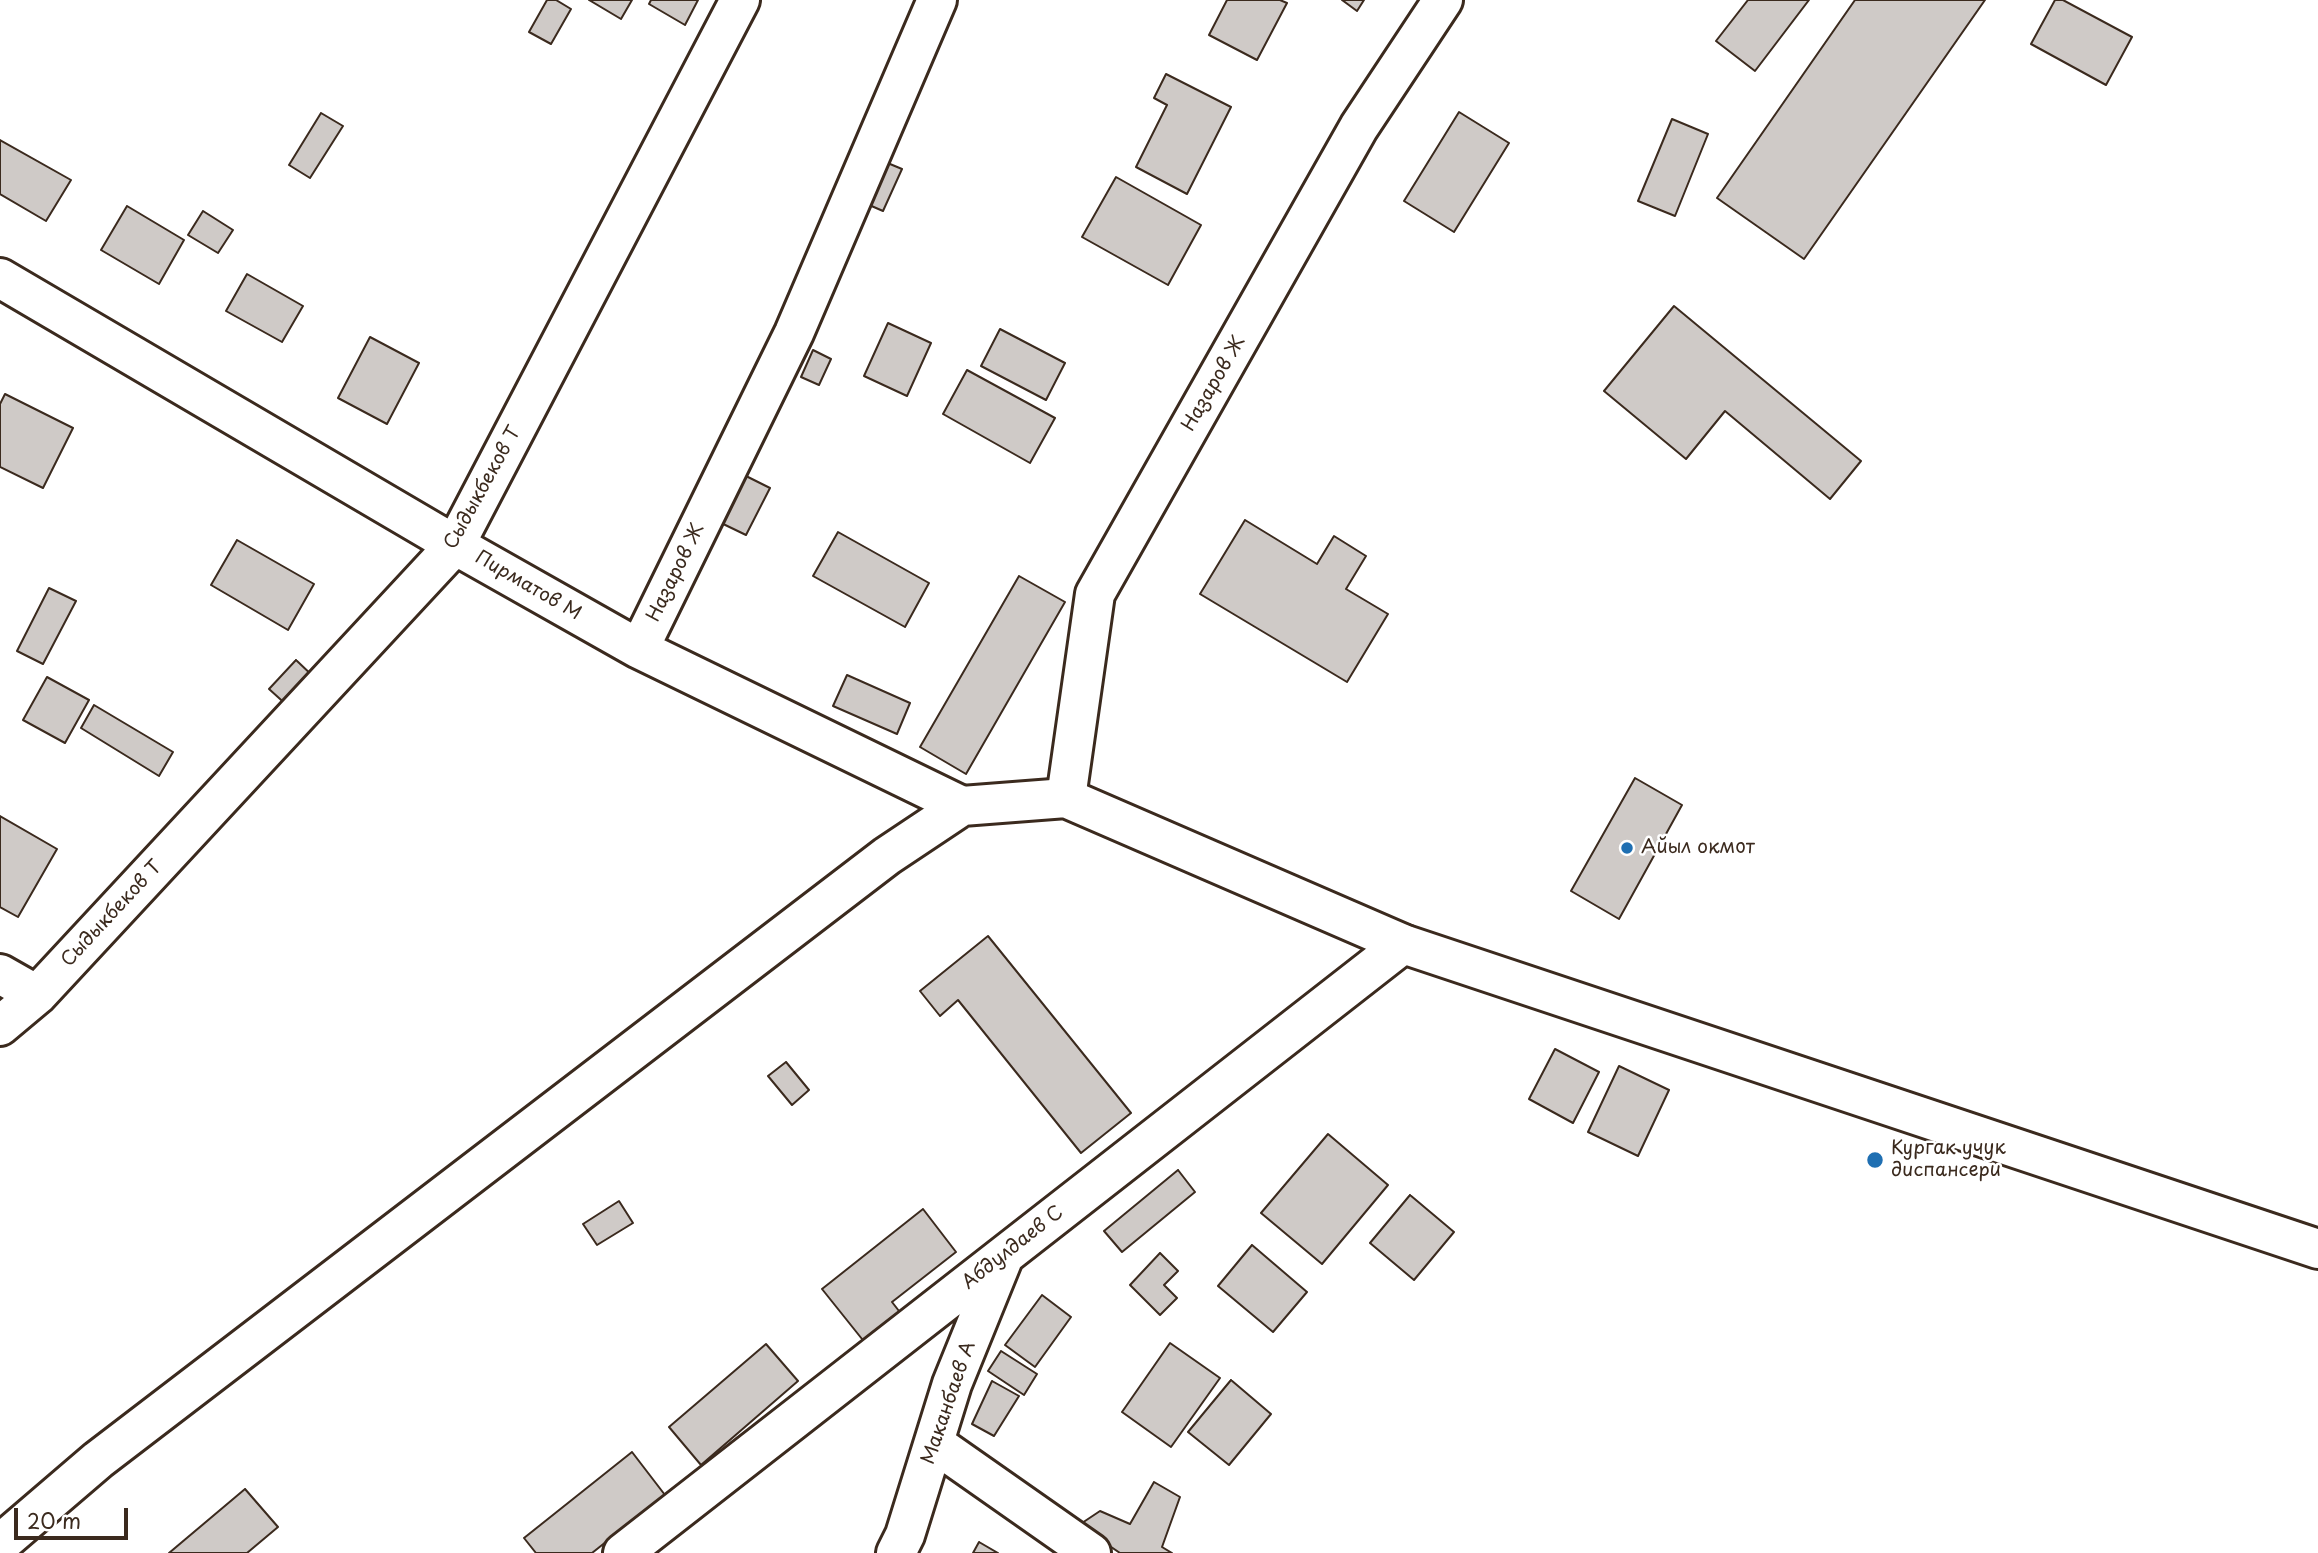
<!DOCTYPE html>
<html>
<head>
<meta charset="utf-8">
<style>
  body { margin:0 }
  #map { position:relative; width:2318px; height:1553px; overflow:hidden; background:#fff; font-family:"Playpen Sans",sans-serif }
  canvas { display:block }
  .scale { position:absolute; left:14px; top:1508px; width:114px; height:32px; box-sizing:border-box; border:4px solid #3b2a1e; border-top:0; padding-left:9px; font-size:21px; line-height:24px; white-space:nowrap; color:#3b2a1e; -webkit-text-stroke:5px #fff; paint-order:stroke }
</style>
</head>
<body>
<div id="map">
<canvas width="2318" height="1553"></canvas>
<div class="scale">20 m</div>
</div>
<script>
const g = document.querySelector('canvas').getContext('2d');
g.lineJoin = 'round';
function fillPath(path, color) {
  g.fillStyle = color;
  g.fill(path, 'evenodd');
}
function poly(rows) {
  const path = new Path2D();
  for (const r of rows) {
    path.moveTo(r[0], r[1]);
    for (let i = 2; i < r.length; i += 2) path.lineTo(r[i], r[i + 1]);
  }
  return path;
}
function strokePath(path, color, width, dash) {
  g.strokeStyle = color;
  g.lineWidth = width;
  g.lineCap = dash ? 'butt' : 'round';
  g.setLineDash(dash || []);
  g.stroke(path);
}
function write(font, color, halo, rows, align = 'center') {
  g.font = font + ' "Playpen Sans",sans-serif';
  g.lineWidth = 5;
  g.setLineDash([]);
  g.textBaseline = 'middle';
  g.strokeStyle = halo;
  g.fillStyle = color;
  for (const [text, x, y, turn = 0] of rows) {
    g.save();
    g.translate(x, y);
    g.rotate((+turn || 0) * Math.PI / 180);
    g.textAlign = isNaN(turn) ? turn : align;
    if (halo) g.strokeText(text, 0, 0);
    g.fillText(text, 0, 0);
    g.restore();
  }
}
const building = poly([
  [547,0,556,0,571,9,551,44,529,32,547,0],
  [589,0,632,0,621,19,589,0],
  [651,0,698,0,685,25,649,4,651,0],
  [1227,0,1280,0,1287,3,1257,60,1209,35,1227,0],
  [1342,0,1364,0,1357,11,1342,0],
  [1748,0,1809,0,1755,71,1716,41,1748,0],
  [1855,0,1985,0,1804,259,1717,198,1855,0],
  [2055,0,2063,0,2132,37,2106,85,2031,44,2055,0],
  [1166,74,1231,107,1187,194,1136,167,1167,105,1154,98,1166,74],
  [1459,112,1509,143,1454,232,1404,201,1459,112],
  [321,113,343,126,310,178,289,165,321,113],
  [1672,119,1708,134,1675,216,1638,201,1672,119],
  [0,140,71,180,46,221,0,194,0,140],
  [878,159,902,169,883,211,860,201,878,159],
  [1116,177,1201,225,1168,285,1082,237,1116,177],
  [127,206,184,240,159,284,101,250,127,206],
  [203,211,233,230,218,253,188,235,203,211],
  [247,274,303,306,282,342,226,311,247,274],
  [1674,306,1861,461,1830,499,1725,411,1686,459,1604,391,1674,306],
  [888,323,931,343,907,396,864,376,888,323],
  [1000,329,1065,363,1046,400,981,366,1000,329],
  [370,337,419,363,387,424,338,398,370,337],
  [813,350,831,359,819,385,801,377,813,350],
  [967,370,1055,418,1030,463,943,414,967,370],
  [5,394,73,428,43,488,0,467,0,404,5,394],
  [740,473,770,488,746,535,717,521,740,473],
  [1245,520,1317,564,1334,536,1366,556,1346,589,1388,614,1347,682,1200,594,1245,520],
  [838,532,929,583,905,627,813,576,838,532],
  [237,540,314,584,288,630,211,585,237,540],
  [1019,576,1065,602,966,774,920,747,1019,576],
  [49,588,76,601,43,664,17,651,49,588],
  [296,660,316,679,290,708,269,689,296,660],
  [847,675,910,703,897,734,833,706,847,675],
  [47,677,89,700,65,743,23,720,47,677],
  [94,705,173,752,159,776,81,728,94,705],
  [1635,778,1682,805,1619,919,1571,891,1635,778],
  [0,816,57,849,18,917,0,907,0,816],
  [988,936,1131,1113,1081,1153,958,1000,940,1016,920,991,988,936],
  [1555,1049,1599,1072,1573,1123,1529,1099,1555,1049],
  [786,1062,809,1090,792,1105,768,1076,786,1062],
  [1619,1066,1669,1090,1638,1156,1588,1132,1619,1066],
  [1328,1134,1388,1185,1322,1264,1261,1213,1328,1134],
  [1178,1170,1195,1192,1122,1252,1104,1231,1178,1170],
  [1410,1195,1454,1232,1414,1280,1370,1243,1410,1195],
  [619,1201,633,1223,597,1245,583,1224,619,1201],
  [923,1209,956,1252,892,1302,906,1320,870,1349,822,1289,923,1209],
  [1252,1245,1307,1292,1273,1332,1218,1286,1252,1245],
  [1160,1253,1178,1271,1164,1285,1177,1298,1160,1315,1130,1285,1160,1253],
  [1042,1295,1071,1317,1035,1367,1005,1345,1042,1295],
  [1170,1343,1220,1378,1171,1447,1122,1412,1170,1343],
  [766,1344,798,1381,701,1465,669,1427,766,1344],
  [1001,1351,1037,1374,1024,1395,988,1371,1001,1351],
  [1231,1380,1271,1414,1229,1465,1188,1432,1231,1380],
  [992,1381,1019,1396,994,1436,972,1424,992,1381],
  [632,1452,665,1495,592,1553,536,1553,524,1538,632,1452],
  [1154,1482,1180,1497,1162,1547,1172,1553,1120,1553,1079,1525,1100,1511,1130,1524,1154,1482],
  [245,1489,278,1527,247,1553,169,1553,245,1489],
  [979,1542,998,1553,973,1553,979,1542]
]);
const minor = poly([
  [0,278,455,545,639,649,962,806],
  [639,649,794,333,937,0],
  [1066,798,1095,594,1359,127,1443,0],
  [0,974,37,995],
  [0,1026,37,995,455,545,740,0],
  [934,1443,1091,1553],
  [623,1553,1403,944],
  [896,1553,905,1535,952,1384,1004,1256]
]);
const highway = poly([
  [0,1544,98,1460,887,856,962,806,1066,798,1403,944,2318,1249]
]);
const markers = [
  [1627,848,7,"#1f6fb2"],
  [1875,1160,9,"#1f6fb2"]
];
const streetNames = [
  ["Назаров Ж",1214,384,-60],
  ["Сыдыкбеков Т",483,488,-61],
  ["Назаров Ж",676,573,-64],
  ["Пирматов М",528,586,30],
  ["Сыдыкбеков Т",112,914,-47],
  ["Абдулдаев С",1013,1248,-38],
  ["Маканбаев А",949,1403,-71]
];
const poiNames = [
  ["Айыл окмот",1641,848],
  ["Кургак учук",1891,1149],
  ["диспансери",1891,1171]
];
fillPath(building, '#cfcac7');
strokePath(building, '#3b2a1e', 2);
strokePath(minor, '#3b2a1e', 44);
strokePath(highway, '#3b2a1e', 44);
strokePath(minor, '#fff', 38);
strokePath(highway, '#fff', 38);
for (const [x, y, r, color] of markers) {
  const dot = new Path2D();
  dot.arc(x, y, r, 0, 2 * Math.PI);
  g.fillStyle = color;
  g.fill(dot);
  strokePath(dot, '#fff', 2.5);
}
write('19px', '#3b2a1e', '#fff', streetNames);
write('19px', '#3b2a1e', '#fff', poiNames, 'left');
</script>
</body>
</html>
